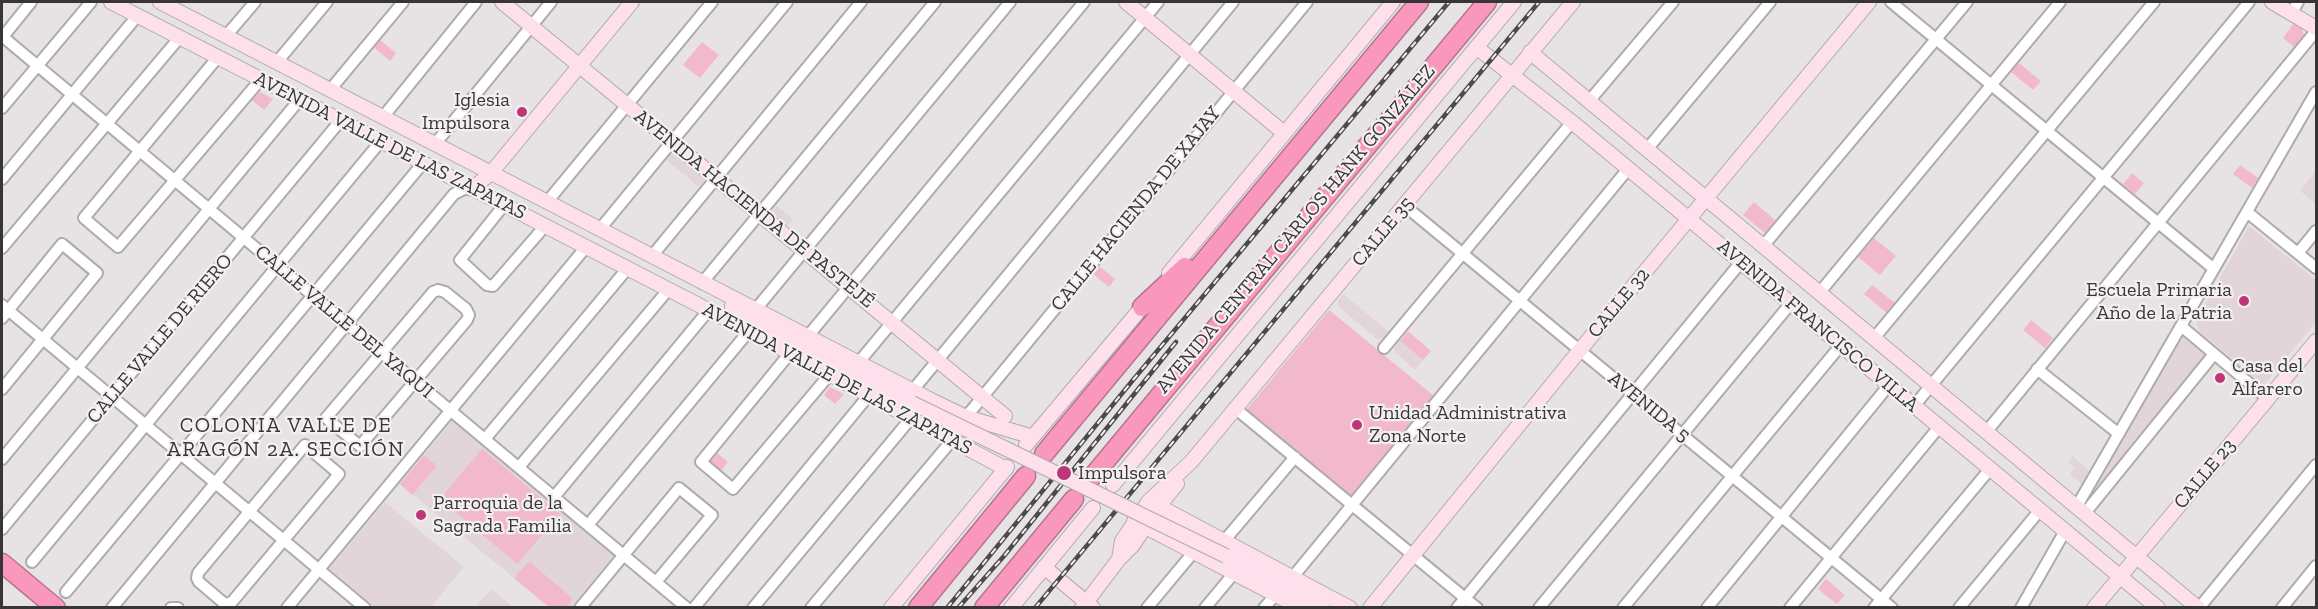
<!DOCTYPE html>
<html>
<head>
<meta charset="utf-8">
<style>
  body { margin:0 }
  #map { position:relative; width:2318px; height:609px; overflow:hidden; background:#e7e3e4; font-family:"Zilla Slab",serif }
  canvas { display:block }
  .frame { position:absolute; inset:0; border:3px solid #373536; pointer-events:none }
</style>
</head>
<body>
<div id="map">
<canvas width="2318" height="609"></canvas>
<div class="frame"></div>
</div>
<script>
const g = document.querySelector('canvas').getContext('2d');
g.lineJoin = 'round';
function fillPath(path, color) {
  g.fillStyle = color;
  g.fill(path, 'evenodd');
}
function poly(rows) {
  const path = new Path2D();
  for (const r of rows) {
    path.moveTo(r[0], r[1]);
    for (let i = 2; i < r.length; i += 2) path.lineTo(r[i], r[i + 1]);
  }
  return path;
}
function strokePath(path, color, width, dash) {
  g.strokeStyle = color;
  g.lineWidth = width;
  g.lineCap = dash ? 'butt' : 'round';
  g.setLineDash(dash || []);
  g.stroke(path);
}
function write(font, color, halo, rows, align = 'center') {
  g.font = font + ' "Zilla Slab",serif';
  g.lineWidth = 4.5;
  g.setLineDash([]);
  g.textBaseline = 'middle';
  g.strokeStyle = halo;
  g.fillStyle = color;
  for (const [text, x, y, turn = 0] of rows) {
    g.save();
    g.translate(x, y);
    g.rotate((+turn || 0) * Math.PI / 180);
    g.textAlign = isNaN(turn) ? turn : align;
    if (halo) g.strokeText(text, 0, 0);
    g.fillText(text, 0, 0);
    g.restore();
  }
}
const built = poly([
  [672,152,705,179,699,187,666,160],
  [2316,171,2316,204,2300,191],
  [777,206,793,219,786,227,770,214],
  [2249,226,2316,280,2316,322,2264,385,2199,331,2196,321],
  [1343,294,1389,332,1384,338,1377,339,1338,306,1338,300],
  [2183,337,2205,355,2092,497,2089,495],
  [1400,341,1423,360,1415,370,1395,352,1394,348],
  [452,421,614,555,571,607,549,607,400,484],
  [2073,456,2090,472,2083,485,2070,474,2075,468,2068,462],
  [385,502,464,567,431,607,375,607,329,569],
  [491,589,513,607,476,607]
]);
const green = poly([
  [2293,24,2302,29,2304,35,2294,47,2283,38],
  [380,40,396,53,390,61,373,47],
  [702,42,719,55,700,78,683,65],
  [2019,63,2041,81,2033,90,2011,72],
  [260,92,273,99,264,110,252,100],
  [2240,165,2258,178,2252,188,2233,174],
  [2132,173,2144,183,2135,194,2123,184],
  [1754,202,1776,221,1765,233,1743,215],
  [1874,238,1896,256,1880,275,1858,257],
  [1099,266,1115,279,1109,287,1092,273],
  [1872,285,1895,303,1887,313,1864,294],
  [1329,310,1434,396,1352,496,1247,409],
  [2031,320,2053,338,2045,348,2023,330],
  [1408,331,1431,351,1423,360,1400,341],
  [830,387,844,394,835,404,824,395],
  [482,449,560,514,517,564,440,499],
  [717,453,728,462,721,471,710,461],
  [424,455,437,466,412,495,400,484],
  [527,563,531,563,571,597,572,601,566,607,549,607,516,580,515,577],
  [1826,579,1845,595,1837,604,1818,589]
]);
const street = poly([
  [1891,2,2214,269],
  [2292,12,2298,2],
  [2,36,687,608],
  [226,36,255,2],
  [2,38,31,2],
  [218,57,84,218,118,247,261,79],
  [277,62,327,2],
  [330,90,403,2],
  [1590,100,1673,2],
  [2,108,91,2],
  [383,117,476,2],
  [435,144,551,2],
  [1648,148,1770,2],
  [2,179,138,15],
  [547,202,712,2],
  [504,205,460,260,487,285,493,286,545,226],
  [1405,206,1892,608],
  [2247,212,2316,268],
  [600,229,787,2],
  [1764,245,1967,2],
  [2,248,180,37],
  [2298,253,2316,231],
  [652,256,861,2],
  [702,283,935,2],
  [438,290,445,292,466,309,469,315,467,320,360,446,326,418,433,292,438,290],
  [1820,292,2060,2],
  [2,305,365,608],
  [756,309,1010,2],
  [2,318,62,244,97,273,2,389],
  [2181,326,2268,399],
  [808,336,1084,2],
  [1875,337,2154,2],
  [1384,348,1572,122],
  [790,353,701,462,733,489,830,374],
  [859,362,1158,2],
  [2037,369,2119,434],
  [913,390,1233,2],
  [1914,406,2249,2],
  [1236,409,1477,608],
  [966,417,1307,2],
  [1987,431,2316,31],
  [485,439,627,269],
  [305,445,339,474,232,602,225,604,199,582,197,578,198,573,305,445],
  [2,459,300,99],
  [519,467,668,290],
  [554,497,708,311],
  [2077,506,2316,92],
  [2085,513,2214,354],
  [588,525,749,331],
  [2,529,341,120],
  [1219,547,1295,457],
  [32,562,381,141],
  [1292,578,1628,169],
  [66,592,423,163],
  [112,608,454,194,464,189,472,189],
  [171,608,178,608],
  [287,608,586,247],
  [580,608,679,488,712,515,656,582],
  [694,608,869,395],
  [753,608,912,417],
  [811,608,953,439],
  [1147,608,1197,548],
  [1205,608,1235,572],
  [1264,608,1276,594],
  [1457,608,1741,262],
  [1539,608,1791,303],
  [1623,608,1841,345],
  [1707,608,1889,385],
  [1790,608,1939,427],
  [1874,608,1990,469],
  [1959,608,2040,510],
  [2021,608,2065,531],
  [2199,608,2316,465],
  [2282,608,2316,566]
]);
const secondary = poly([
  [111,2,749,331,1006,469],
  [160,2,933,401,966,417,1033,437],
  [502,2,1005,416],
  [1126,2,1284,133],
  [2272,2,2316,28],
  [1476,47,1572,122,2158,608],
  [1530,52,2198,608],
  [472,189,491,173,632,2],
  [1169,273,1393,2],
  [732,306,775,331,912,403],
  [1026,445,1148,300],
  [1113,485,1514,2],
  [1149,501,1350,608],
  [1134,521,1301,608],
  [1226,556,1323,608],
  [1119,559,1122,541,1149,501,1191,462,1573,2],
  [1044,567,1093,608],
  [891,608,1007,467],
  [1011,608,1093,508],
  [1082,608,1119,559,1133,545,1158,507,1177,484],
  [1370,608,1580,350,1869,2],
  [2094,608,2316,341]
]);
const highway = poly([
  [1142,307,1185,267],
  [1044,454,1419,2],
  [1093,476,1487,2],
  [2,563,56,608],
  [918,608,1026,476],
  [984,608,1074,499]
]);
const rail = poly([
  [947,608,1133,380,1449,2],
  [958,608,1004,556,1176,342],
  [1035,608,1539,2]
]);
const secondaryBridge = poly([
  [912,403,1226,556]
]);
const markers = [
  [522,112,6,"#be3676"],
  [2244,301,6,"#be3676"],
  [2220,378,6,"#be3676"],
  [1357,425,6,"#be3676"],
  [1064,473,8,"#be3676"],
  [421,515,6,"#be3676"]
];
const poiNames = [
  ["Iglesia",510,100,"right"],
  ["Impulsora",510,123,"right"],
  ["Escuela Primaria",2232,290,"right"],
  ["Año de la Patria",2232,313,"right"],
  ["Casa del",2232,366],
  ["Alfarero",2232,389],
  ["Unidad Administrativa",1369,413],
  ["Zona Norte",1369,436],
  ["Impulsora",1078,473],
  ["Parroquia de la",433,503],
  ["Sagrada Familia",433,526]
];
const streetNames = [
  ["AVENIDA VALLE DE LAS ZAPATAS",390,146,27],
  ["AVENIDA HACIENDA DE PASTEJÉ",754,209,39],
  ["CALLE HACIENDA DE XAJAY",1136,209,-51],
  ["AVENIDA CENTRAL CARLOS HANK GONZÁLEZ",1296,229,-50],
  ["CALLE 35",1383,232,-50],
  ["CALLE 32",1619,303,-50],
  ["CALLE VALLE DEL YAQUI",344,322,40],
  ["AVENIDA FRANCISCO VILLA",1818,326,40],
  ["CALLE VALLE DE RIERO",160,339,-50],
  ["AVENIDA VALLE DE LAS ZAPATAS",837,379,28],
  ["AVENIDA 5",1649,407,39],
  ["CALLE 23",2205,474,-50]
];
const neighbourhoodNames = [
  ["COLONIA VALLE DE",286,426],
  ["ARAGÓN 2A. SECCIÓN",286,450]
];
fillPath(built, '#e1d5d9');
fillPath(green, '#f2b9cc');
strokePath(street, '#afabad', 14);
strokePath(secondary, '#afabad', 16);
strokePath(highway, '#b5758d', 21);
strokePath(street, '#fff', 10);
strokePath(secondary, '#fde0eb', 14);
strokePath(highway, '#f997bc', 18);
strokePath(rail, '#4c4a4b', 4.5);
strokePath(rail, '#f4f0f1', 2, [7]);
strokePath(secondaryBridge, '#afabad', 16, []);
strokePath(secondaryBridge, '#fde0eb', 14);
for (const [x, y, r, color] of markers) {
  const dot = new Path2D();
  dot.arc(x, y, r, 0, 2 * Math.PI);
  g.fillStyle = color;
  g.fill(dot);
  strokePath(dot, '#f4f0f1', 2);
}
write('20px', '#373536', '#f4f0f1', poiNames, 'left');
write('20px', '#373536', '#f4f0f1', streetNames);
g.letterSpacing = '1.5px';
write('21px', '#373536', '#f4f0f1', neighbourhoodNames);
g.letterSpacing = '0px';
</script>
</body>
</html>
